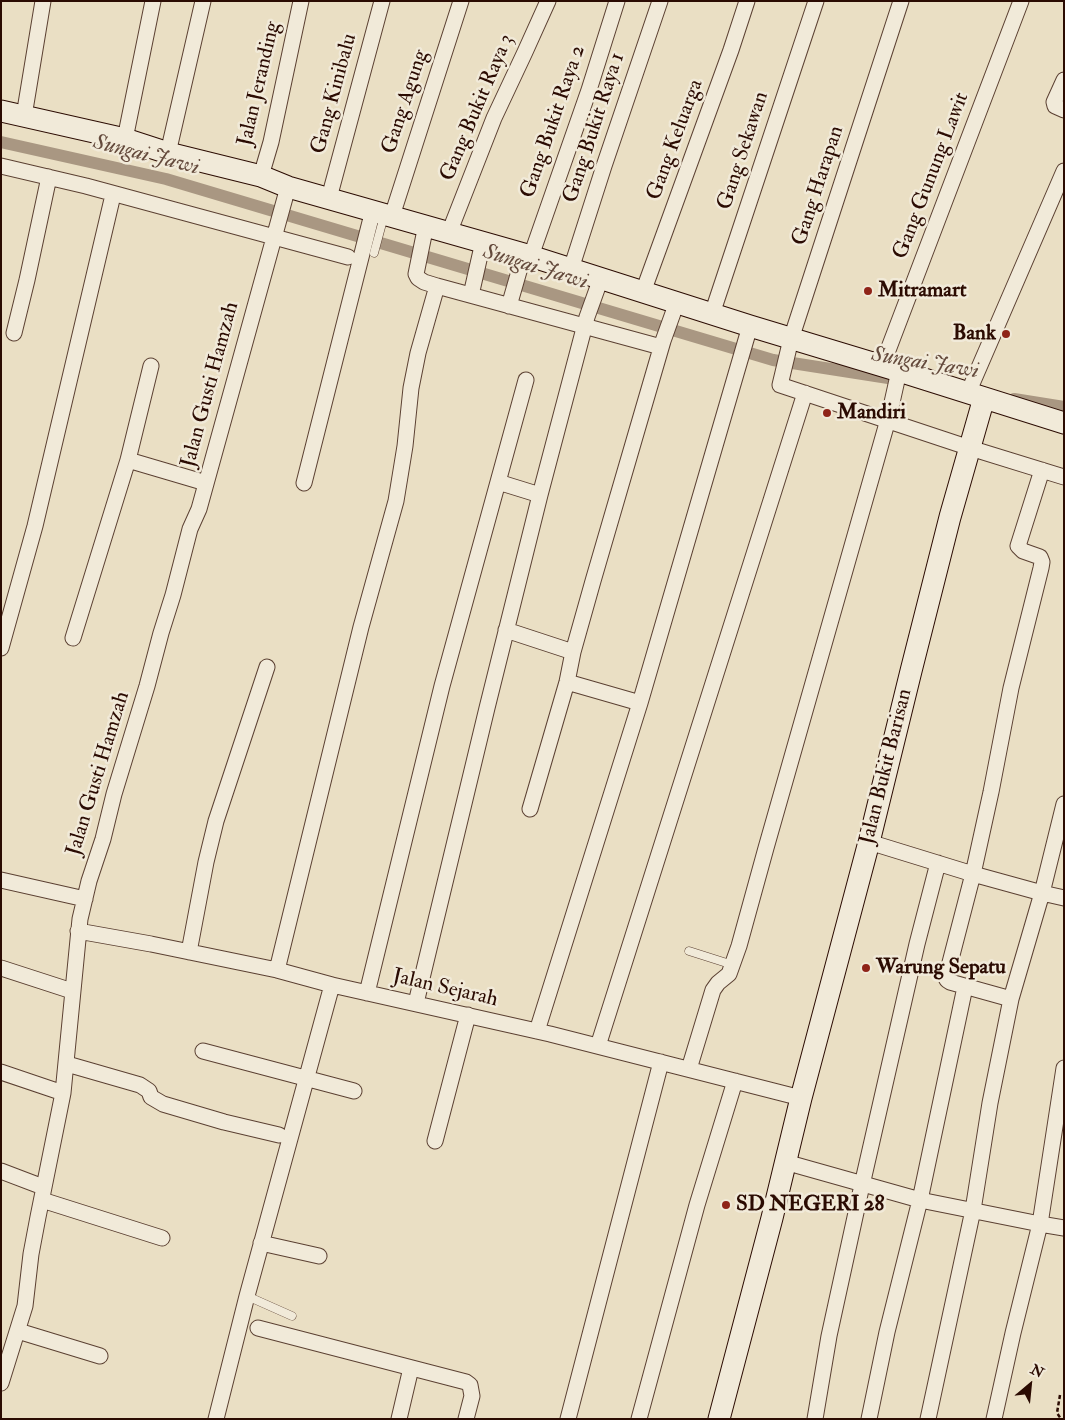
<!DOCTYPE html>
<html>
<head>
<meta charset="utf-8">
<style>
  body { margin:0 }
  #map { position:relative; width:1065px; height:1420px; overflow:hidden; background:#eadfc4; font-family:"IM FELL Double Pica",serif }
  canvas { display:block }
  .frame { position:absolute; inset:0; border:2px solid #2b0b02; pointer-events:none }
  .north { position:absolute; left:1005px; top:1360px; width:50px; height:50px; -webkit-text-stroke:4px #f1ead9; paint-order:stroke; rotate:28deg; font-size:14px; font-weight:700; line-height:20px; text-align:center; color:#2b0b02 }
  .north::after { content:''; display:block; margin:auto; width:18px; height:22px; background:#2b0b02; clip-path:polygon(50% 0,100% 100%,50% 72%,0 100%) }
</style>
</head>
<body>
<div id="map">
<canvas width="1065" height="1420"></canvas>
<div class="frame"></div>
<div class="north">N</div>
</div>
<script>
const g = document.querySelector('canvas').getContext('2d');
g.lineJoin = 'round';
function poly(rows) {
  const path = new Path2D();
  for (const r of rows) {
    path.moveTo(r[0], r[1]);
    for (let i = 2; i < r.length; i += 2) path.lineTo(r[i], r[i + 1]);
  }
  return path;
}
function strokePath(path, color, width, dash) {
  g.strokeStyle = color;
  g.lineWidth = width;
  g.lineCap = dash ? 'butt' : 'round';
  g.setLineDash(dash || []);
  g.stroke(path);
}
function write(font, color, halo, rows, align = 'center') {
  g.font = font + ' "IM FELL Double Pica",serif';
  g.lineWidth = 5;
  g.setLineDash([]);
  g.textBaseline = 'middle';
  g.strokeStyle = halo;
  g.fillStyle = color;
  for (const [text, x, y, turn = 0] of rows) {
    g.save();
    g.translate(x, y);
    g.rotate((+turn || 0) * Math.PI / 180);
    g.textAlign = isNaN(turn) ? turn : align;
    if (halo) g.strokeText(text, 0, 0);
    g.fillText(text, 0, 0);
    g.restore();
  }
}
const canal = poly([
  [1,142,166,179,773,360,901,380],
  [1014,399,1064,407]
]);
const path = poly([
  [1060,1395,1057,1413,1061,1419]
]);
const lane = poly([
  [374,253,384,216],
  [689,951,733,965],
  [247,1296,292,1316]
]);
const street = poly([
  [901,1,791,339,780,385,970,448,1064,477],
  [1064,80,1054,102,1055,106,1064,110],
  [24,116,43,1],
  [125,139,153,1],
  [168,153,203,1],
  [1,166,86,186,348,257],
  [261,176,271,142,301,1],
  [329,198,382,1],
  [392,216,461,1],
  [449,233,494,118,525,52,548,1],
  [531,256,589,90,617,1],
  [571,269,604,166,660,1],
  [437,286,661,347],
  [643,292,731,50,747,1],
  [471,295,483,242],
  [509,306,524,254],
  [712,314,816,1],
  [14,333,27,280,49,177],
  [882,366,1021,1],
  [968,393,1064,171],
  [128,460,206,483],
  [498,482,540,495],
  [304,483,373,210],
  [506,630,573,652],
  [73,638,128,460,151,366],
  [1,648,35,526,113,195],
  [567,682,640,703],
  [530,809,567,682,573,652,593,581,663,341,677,302],
  [869,842,973,874,1042,893,1064,898],
  [1,880,85,899],
  [78,931,151,944,277,970,332,985,550,1034,801,1098],
  [189,952,206,862,216,821,267,667],
  [1,968,72,991],
  [277,970,361,627,396,501,405,446,411,388,418,353,437,286,424,282,418,278,416,274,426,225],
  [367,993,442,686,526,380],
  [1011,999,950,982,947,980,946,978,973,874,991,792,1011,688,1041,568,1042,562,1040,557,1023,551,1018,546,1042,470],
  [416,1003,487,708,540,495,587,317,601,278],
  [537,1031,640,703,750,326],
  [598,1046,805,393],
  [203,1051,354,1091],
  [67,1064,140,1085,149,1091,151,1097,163,1104,224,1122,279,1135],
  [689,1069,713,990,718,983,729,974,739,946,766,848,889,416,899,371],
  [1,1072,63,1093],
  [435,1141,468,1015],
  [785,1162,920,1200,1040,1224,1064,1228],
  [1,1171,43,1187],
  [42,1200,162,1238],
  [261,1243,319,1256],
  [258,1328,466,1382,470,1385,472,1396,466,1419],
  [18,1331,100,1356],
  [1,1383,25,1306,31,1254,38,1217,63,1093,80,919,89,881,103,839,114,794,147,686,161,633,173,595,190,529,199,509,288,187],
  [216,1419,247,1296,332,985],
  [399,1419,411,1368],
  [568,1419,661,1062],
  [639,1419,697,1205,735,1081],
  [815,1419,829,1336,862,1185,917,944,938,863],
  [869,1419,887,1332,920,1200,965,987],
  [928,1419,973,1210,990,1103,1011,999,1042,893,1064,804],
  [994,1419,1013,1333,1040,1224,1064,1068]
]);
const secondary = poly([
  [1,111,125,139,168,153,261,176,288,187,524,254,750,326,899,371,1064,423],
  [719,1419,772,1218,801,1098,869,842,911,671,950,517,984,398]
]);
const markers = [
  [868,291,5,"#8f2418"],
  [1006,334,5,"#8f2418"],
  [827,413,5,"#8f2418"],
  [866,968,5,"#8f2418"],
  [726,1205,5,"#8f2418"]
];
const streetNames = [
  ["Jalan Jeranding",260,84,-77],
  ["Gang Kinibalu",335,94,-75],
  ["Gang Agung",406,102,-72],
  ["Gang Bukit Raya 3",478,108,-67],
  ["Gang Bukit Raya 2",554,122,-71],
  ["Gang Bukit Raya 1",595,128,-72],
  ["Gang Keluarga",676,140,-70],
  ["Gang Sekawan",744,151,-72],
  ["Gang Gunung Lawit",932,176,-69],
  ["Gang Harapan",819,186,-72],
  ["Jalan Gusti Hamzah",211,385,-75],
  ["Jalan Bukit Barisan",887,767,-76],
  ["Jalan Gusti Hamzah",99,774,-73],
  ["Jalan Sejarah",445,989,13]
];
const poiNames = [
  ["Mitramart",878,291],
  ["Bank",996,334,"right"],
  ["Mandiri",837,413],
  ["Warung Sepatu",876,968],
  ["SD NEGERI 28",736,1205]
];
const waterNames = [
  ["Sungai Jawi",146,156,14],
  ["Sungai Jawi",535,268,17],
  ["Sungai Jawi",925,364,9]
];
strokePath(canal, '#a99782', 12);
strokePath(lane, '#5b4032', 9);
strokePath(street, '#5b4032', 17);
strokePath(secondary, '#2b0b02', 23);
strokePath(path, '#2b0b02', 2.5, [4, 2.5]);
strokePath(lane, '#f1ead9', 8);
strokePath(street, '#f1ead9', 15);
strokePath(secondary, '#f1ead9', 21);
for (const [x, y, r, color] of markers) {
  const dot = new Path2D();
  dot.arc(x, y, r, 0, 2 * Math.PI);
  g.fillStyle = color;
  g.fill(dot);
  strokePath(dot, '#f1ead9', 2);
}
write('21px', '#2b0b02', '#f1ead9', streetNames);
write('bold 21px', '#2b0b02', '#f1ead9', poiNames, 'left');
write('italic 22px', '#644a3c', '#f1ead9', waterNames);
</script>
</body>
</html>
